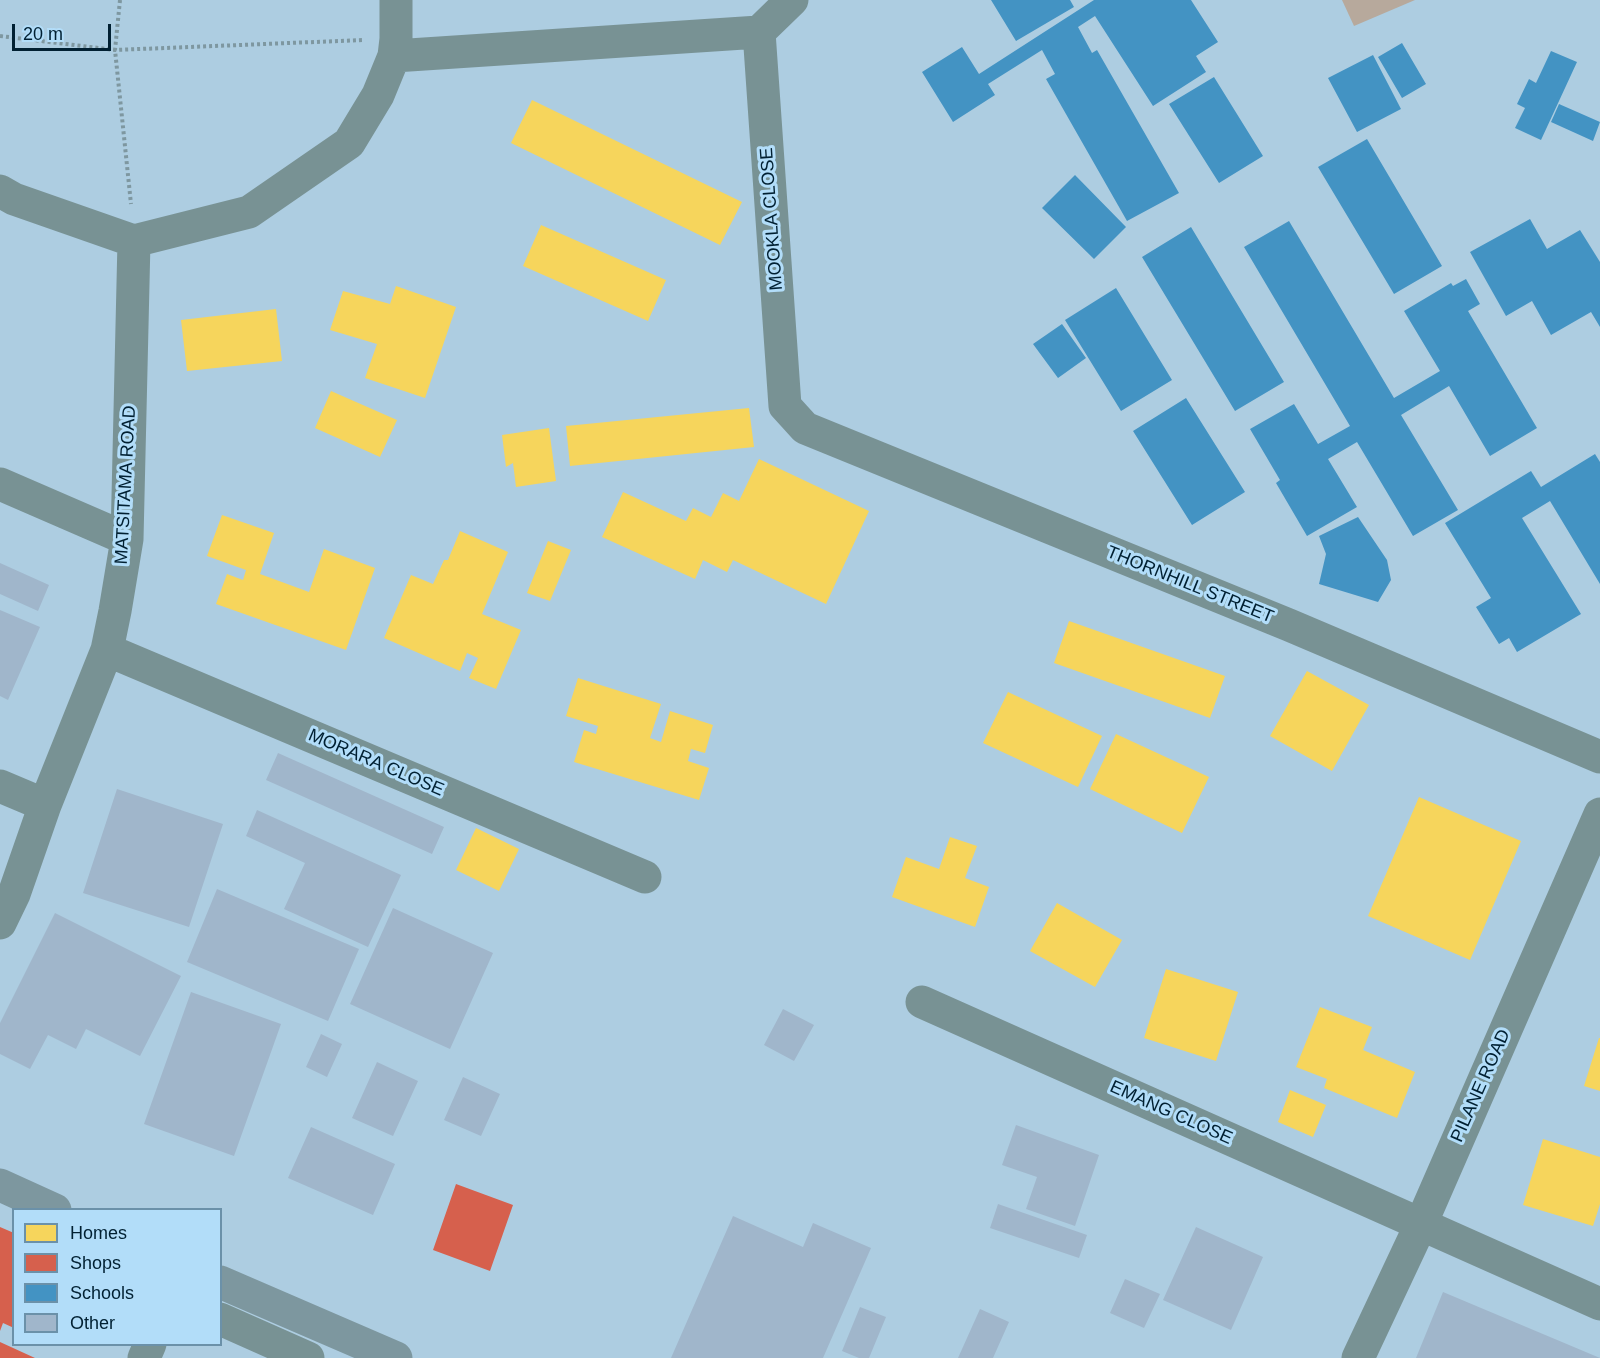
<!DOCTYPE html>
<html>
<head>
<meta charset="utf-8">
<style>
  body { margin:0 }
  #map { position:relative; width:1600px; height:1358px; overflow:hidden; background:#adcde1; font-family:Helvetica,sans-serif }
  canvas { display:block }
  .legend { position:absolute; left:12px; top:1208px; width:210px; height:138px; box-sizing:border-box; background:#b2ddf9; border:2px solid #6b91a9; margin:0; padding:8px 10px; list-style:none; font-size:18px; color:#012032 }
  .legend li { display:flex; align-items:center; gap:12px; height:30px }
  .legend b { width:30px; border:2px solid #6b91a9 }
  .scale { position:absolute; left:12px; top:24px; width:99px; height:27px; box-sizing:border-box; border:3px solid #012032; border-top:0; padding-left:8px; font-size:18px; line-height:21px; white-space:nowrap; color:#012032; -webkit-text-stroke:4px #b2ddf9; paint-order:stroke }
</style>
</head>
<body>
<div id="map">
<canvas width="1600" height="1358"></canvas>
<ul class="legend">
<li><b style="height:16px;background:#f6d55c"></b>Homes</li>
<li><b style="height:16px;background:#d6604d"></b>Shops</li>
<li><b style="height:16px;background:#4393c3"></b>Schools</li>
<li><b style="height:16px;background:#a0b6cb"></b>Other</li>
</ul>
<div class="scale">20 m</div>
</div>
<script>
const g = document.querySelector('canvas').getContext('2d');
g.lineJoin = 'round';
function fillPath(path, color) {
  g.fillStyle = color;
  g.fill(path, 'evenodd');
}
function poly(rows) {
  const path = new Path2D();
  for (const r of rows) {
    path.moveTo(r[0], r[1]);
    for (let i = 2; i < r.length; i += 2) path.lineTo(r[i], r[i + 1]);
  }
  return path;
}
function strokePath(path, color, width, dash) {
  g.strokeStyle = color;
  g.lineWidth = width;
  g.lineCap = dash ? 'butt' : 'round';
  g.setLineDash(dash || []);
  g.stroke(path);
}
function write(font, color, halo, rows, align = 'center') {
  g.font = font + ' Helvetica,sans-serif';
  g.lineWidth = 6;
  g.setLineDash([]);
  g.textBaseline = 'middle';
  g.strokeStyle = halo;
  g.fillStyle = color;
  for (const [text, x, y, turn = 0] of rows) {
    g.save();
    g.translate(x, y);
    g.rotate((+turn || 0) * Math.PI / 180);
    g.textAlign = isNaN(turn) ? turn : align;
    if (halo) g.strokeText(text, 0, 0);
    g.fillText(text, 0, 0);
    g.restore();
  }
}
const green = poly([
  [1342,0,1415,0,1354,26]
]);
const homes = poly([
  [532,100,742,202,720,245,511,143],
  [541,225,666,280,648,321,523,266],
  [396,286,456,307,425,398,365,378,377,344,330,330,343,291,390,304],
  [276,309,282,361,187,371,181,320],
  [331,391,397,420,380,457,315,428],
  [749,408,754,447,570,466,566,426],
  [549,428,556,481,516,487,513,463,506,467,502,435],
  [759,459,869,511,826,604,733,560,727,572,703,560,695,579,602,537,623,492,686,521,693,508,711,517,723,493,739,501],
  [222,515,274,533,260,574,309,592,324,549,375,568,346,650,216,604,227,574,243,580,246,570,207,556],
  [460,531,508,552,482,614,521,630,496,689,469,678,478,658,467,653,460,671,384,638,411,575,433,584,444,560,448,560],
  [548,541,571,550,550,601,527,593],
  [1069,621,1225,676,1210,718,1054,663],
  [1307,671,1369,705,1332,771,1270,736],
  [578,678,661,704,650,738,661,742,670,711,713,725,705,753,691,749,688,761,709,768,699,800,574,762,584,730,596,734,598,726,566,716],
  [1008,692,1102,736,1078,787,983,743],
  [1116,734,1209,777,1182,833,1090,789],
  [1419,797,1521,841,1470,960,1368,916],
  [476,828,519,849,499,891,456,870],
  [950,837,977,846,965,878,989,887,975,927,892,897,906,857,939,869],
  [1057,903,1122,940,1095,987,1030,951],
  [1166,969,1238,992,1216,1061,1144,1038],
  [1320,1007,1372,1027,1363,1050,1415,1072,1397,1118,1324,1088,1327,1079,1296,1067],
  [1599,1038,1600,1038,1600,1091,1584,1086],
  [1290,1090,1326,1105,1313,1137,1278,1122],
  [1543,1139,1600,1157,1600,1204,1593,1226,1523,1205]
]);
const shops = poly([
  [456,1184,513,1205,490,1271,433,1250],
  [0,1227,14,1233,14,1328,3,1323,0,1331],
  [0,1342,35,1358,0,1358]
]);
const schools = poly([
  [991,0,1070,0,1074,7,1016,41],
  [1094,0,1191,0,1218,42,1196,56,1206,72,1153,106,1095,16,1078,27,1092,53,1097,50,1179,193,1127,221,1046,79,1055,74,1042,50,988,84,995,95,953,122,922,72,962,47,979,74],
  [1402,43,1426,84,1402,98,1378,57],
  [1551,51,1577,62,1541,140,1515,128,1525,108,1517,104,1529,79,1536,83],
  [1373,55,1401,109,1357,132,1328,78],
  [1214,77,1263,156,1219,183,1169,104],
  [1559,104,1600,122,1593,141,1551,122],
  [1367,139,1442,266,1394,294,1318,167],
  [1075,175,1126,227,1094,259,1042,208],
  [1530,219,1547,249,1580,230,1600,262,1600,327,1591,312,1551,335,1532,301,1506,316,1470,252],
  [1289,221,1394,398,1440,371,1404,311,1451,283,1453,286,1466,279,1480,304,1468,311,1537,428,1490,456,1449,386,1401,415,1458,510,1413,536,1357,442,1328,459,1357,507,1307,536,1276,483,1280,480,1250,429,1294,404,1318,444,1350,426,1244,247],
  [1191,227,1284,382,1235,411,1142,257],
  [1116,288,1172,380,1121,411,1065,320],
  [1062,324,1086,358,1058,378,1033,344],
  [1186,398,1245,492,1192,525,1133,431],
  [1595,454,1600,462,1600,584,1550,501,1522,518,1581,614,1517,652,1509,638,1499,644,1476,607,1491,598,1445,523,1531,471,1541,487],
  [1358,517,1387,560,1391,580,1378,602,1319,584,1326,554,1319,536]
]);
const building = poly([
  [0,563,49,585,38,611,0,594],
  [0,610,40,627,8,700,0,696],
  [278,753,444,827,432,854,266,780],
  [117,789,223,824,189,927,83,893],
  [257,810,401,875,368,947,284,909,305,863,246,836],
  [217,889,359,949,328,1021,187,962],
  [393,908,493,953,450,1049,350,1004],
  [55,913,181,976,140,1056,86,1029,76,1049,48,1035,30,1069,0,1054,0,1023],
  [191,992,281,1024,234,1156,144,1124],
  [783,1009,814,1025,794,1061,764,1045],
  [321,1034,342,1044,327,1077,306,1067],
  [377,1062,418,1081,393,1136,352,1118],
  [463,1077,500,1094,481,1136,444,1120],
  [1016,1125,1099,1155,1075,1226,1026,1209,1037,1177,1002,1165],
  [311,1127,395,1164,373,1215,288,1178],
  [998,1204,1087,1235,1079,1258,990,1228],
  [733,1216,803,1247,813,1223,871,1248,823,1358,671,1358],
  [1196,1227,1263,1257,1231,1330,1163,1300],
  [1125,1279,1160,1294,1144,1328,1110,1313],
  [1443,1292,1600,1358,1416,1358],
  [860,1307,886,1317,869,1358,859,1358,842,1351],
  [980,1309,1009,1322,993,1358,958,1358]
]);
const path = poly([
  [120,0,115,50,131,204],
  [0,36,115,50,364,40]
]);
const minor = poly([
  [759,32,785,406,805,428,1289,625,1600,757],
  [759,32,792,0],
  [394,56,759,32],
  [0,191,14,199,134,241,249,212,349,143,378,95,394,56,396,39,396,0],
  [0,484,127,539],
  [107,650,645,877],
  [0,786,45,805],
  [0,923,14,894,45,805,107,650,115,611,127,539,134,241],
  [922,1002,1600,1304],
  [220,1319,308,1358],
  [144,1358,150,1344],
  [1358,1358,1421,1224,1600,814]
]);
const major = poly([
  [0,1185,55,1210],
  [220,1282,396,1358]
]);
const streetNames = [
  ["MOOKLA CLOSE",772,219,-94],
  ["MATSITAMA ROAD",126,485,-87],
  ["THORNHILL STREET",1190,585,22],
  ["MORARA CLOSE",376,763,23],
  ["PILANE ROAD",1481,1086,-66],
  ["EMANG CLOSE",1171,1113,24]
];
fillPath(green, '#b7a99c');
fillPath(homes, '#f6d55c');
fillPath(shops, '#d6604d');
fillPath(schools, '#4393c3');
fillPath(building, '#a0b6cb');
strokePath(path, '#7e97a0', 4, [3, 3]);
strokePath(minor, '#789294', 33);
strokePath(major, '#7d979f', 33);
write('18px', '#012032', '#b2ddf9', streetNames);
</script>
</body>
</html>
